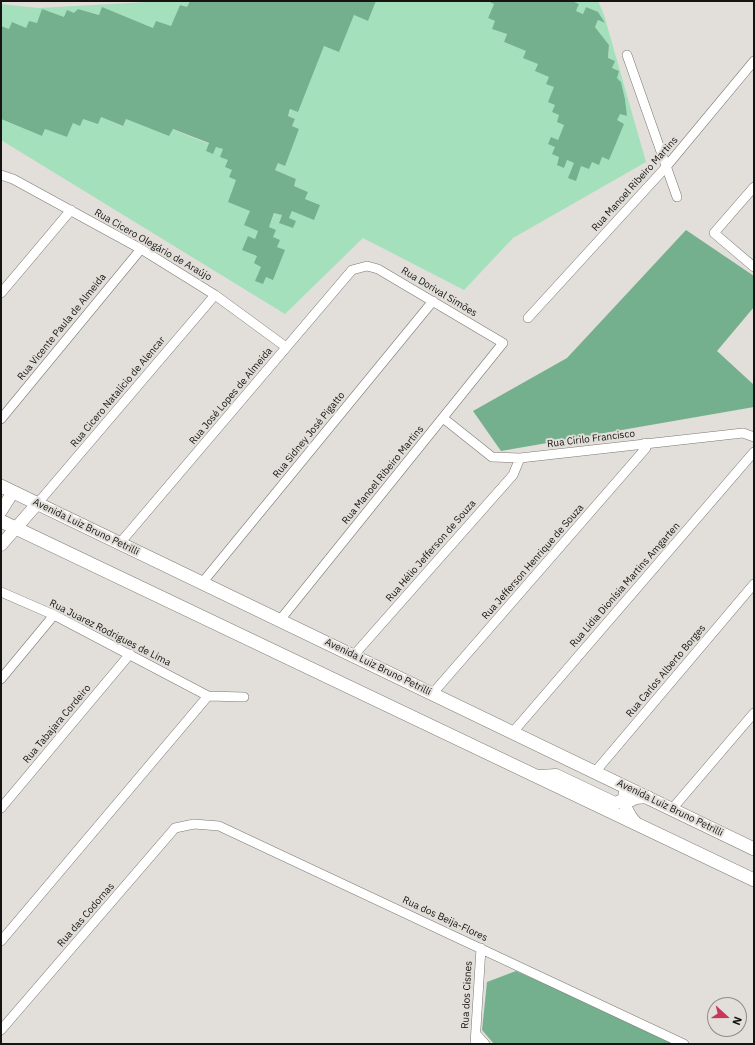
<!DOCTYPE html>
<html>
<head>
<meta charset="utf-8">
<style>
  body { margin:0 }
  #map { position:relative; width:755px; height:1045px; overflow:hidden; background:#e2ded9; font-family:"IBM Plex Sans",sans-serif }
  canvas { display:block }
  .frame { position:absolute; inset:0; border:2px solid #151412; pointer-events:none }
  .north { position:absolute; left:707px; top:997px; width:40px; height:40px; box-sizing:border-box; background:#e2ded9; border:1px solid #908d89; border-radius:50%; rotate:111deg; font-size:11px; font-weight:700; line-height:16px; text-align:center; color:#151412 }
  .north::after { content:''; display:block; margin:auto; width:14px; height:18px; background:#c73859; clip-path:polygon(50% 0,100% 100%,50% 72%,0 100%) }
</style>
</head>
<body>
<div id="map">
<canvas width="755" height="1045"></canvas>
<div class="frame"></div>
<div class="north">N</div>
</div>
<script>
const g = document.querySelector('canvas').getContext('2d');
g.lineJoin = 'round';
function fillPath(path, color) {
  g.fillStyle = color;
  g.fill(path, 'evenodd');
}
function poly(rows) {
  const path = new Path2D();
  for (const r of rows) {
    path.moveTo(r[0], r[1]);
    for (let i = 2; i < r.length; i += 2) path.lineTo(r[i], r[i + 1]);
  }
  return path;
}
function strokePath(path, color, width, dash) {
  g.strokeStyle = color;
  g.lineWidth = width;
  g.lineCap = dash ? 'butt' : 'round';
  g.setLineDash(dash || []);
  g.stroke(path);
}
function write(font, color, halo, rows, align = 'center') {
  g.font = font + ' "IBM Plex Sans",sans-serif';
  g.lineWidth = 4;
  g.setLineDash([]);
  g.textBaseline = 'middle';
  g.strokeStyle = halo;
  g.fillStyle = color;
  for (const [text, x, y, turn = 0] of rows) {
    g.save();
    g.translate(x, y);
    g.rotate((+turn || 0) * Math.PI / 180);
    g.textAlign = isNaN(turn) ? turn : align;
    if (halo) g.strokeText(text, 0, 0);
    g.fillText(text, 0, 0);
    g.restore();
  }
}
const green = poly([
  [166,1,190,1,187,8,180,5,171,27,153,28,103,8,99,15,78,9,75,13,64,18,37,24,26,28,9,29,1,26,1,4,38,8],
  [376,1,487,1,494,4,488,18,495,21,507,34,504,42,526,51,549,77,554,87,555,105,564,125,555,147,560,157,557,164,567,160,581,166,602,157,609,160,623,124,616,121,619,113,626,116,625,99,621,82,617,78,608,58,609,45,595,27,598,20,604,23,586,7,583,14,576,11,579,4,572,1,598,1,604,15,646,162,513,238,464,290,363,238,285,314,1,140,1,119,42,136,45,129,67,137,73,123,83,118,101,117,122,126,126,119,169,136,172,129,209,144,213,154,216,146,223,149,258,231,255,239,248,236,266,277,273,279,284,251,277,247,269,227,275,212,282,215,279,222,289,218,292,211,320,205,305,199,308,192,294,186,296,179,275,170,278,163,284,165,299,129,292,126,295,119,288,116,291,109,298,111,324,46,339,51,354,15,368,21]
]);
const forest = poly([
  [190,1,376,1,368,21,354,15,339,52,324,46,298,112,290,109,288,116,295,119,292,126,299,129,285,166,278,163,275,170,296,179,294,186,308,192,305,199,320,205,314,220,292,211,289,218,296,221,293,228,279,223,282,215,274,213,269,227,276,230,273,237,280,240,277,247,285,250,273,280,266,277,263,284,255,281,261,267,254,263,257,256,242,250,248,236,255,239,258,231,244,225,250,211,228,202,236,180,229,177,232,170,225,167,228,160,220,157,223,149,216,147,213,154,206,151,209,143,173,129,169,136,126,119,123,126,101,117,98,124,83,119,80,126,73,123,67,137,45,129,42,136,1,119,1,26,9,29,12,22,26,28,29,21,37,23,42,9,64,17,67,10,74,13,78,9,99,15,102,7,153,28,156,21,171,26,180,5,187,7],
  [487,1,572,1,579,4,576,11,583,14,586,7,598,12,605,23,598,20,595,27,609,45,608,58,615,61,612,68,619,71,617,78,621,82,625,99,627,116,620,114,617,120,624,124,609,160,602,157,599,165,592,162,589,169,581,166,576,181,568,178,574,163,567,160,564,168,557,165,559,157,552,154,555,147,548,144,551,137,558,140,564,125,557,122,559,115,552,112,555,105,548,102,554,87,546,84,549,77,535,71,538,64,523,58,526,51,504,42,507,34,492,29,495,21,488,18,494,4],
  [686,230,754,276,754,307,717,351,754,385,754,407,501,451,473,411,567,358],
  [516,971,622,1018,674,1044,494,1044,482,1030,487,982]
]);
const minor = poly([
  [627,55,677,197],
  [1,175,13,179,141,249,215,295,286,347],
  [754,187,714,233,754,267],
  [1,293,71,210],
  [528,318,666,167,754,61],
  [443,418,492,457,520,458,743,433,754,437],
  [1,419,141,249],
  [37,504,215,295],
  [120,543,352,270,367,266,378,269,503,343,280,620],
  [202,583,433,301],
  [1,592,54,615,208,696,244,697],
  [354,655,513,475,520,458],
  [1,679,54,615],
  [433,693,646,448,645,443],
  [513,732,754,452],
  [595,772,754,584],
  [1,808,130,654],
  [672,809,754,713],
  [1,941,208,696],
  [1,1030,175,828,194,824,219,826,684,1044],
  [476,1034,485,1044],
  [475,1044,481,948]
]);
const tertiary = poly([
  [1,511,13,492],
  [1,545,37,504],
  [540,776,556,775,615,803,621,801,625,796,625,787],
  [636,823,631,817,625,806,628,802,636,798,648,797]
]);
const secondary = poly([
  [1,486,754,849],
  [1,521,754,880]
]);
const streetNames = [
  ["Rua Manoel Ribeiro Martins",635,184,-48],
  ["Rua Cicero Olegário de Araújo",153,245,30],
  ["Rua Dorival Simões",439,292,31],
  ["Rua Vicente Paula de Almeida",62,327,-51],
  ["Rua Cicero Natalício de Alencar",118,392,-50],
  ["Rua José Lopes de Almeida",231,396,-50],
  ["Rua Sidney José Pigatto",309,435,-51],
  ["Rua Cirilo Francisco",591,439,-7],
  ["Rua Manoel Ribeiro Martins",383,475,-51],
  ["Avenida Luiz Bruno Petrilli",86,527,26],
  ["Rua Hélio Jefferson de Souza",431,551,-49],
  ["Rua Jefferson Henrique de Souza",533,562,-49],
  ["Rua Lídia Dionísia Martins Amgarten",625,585,-49],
  ["Rua Juarez Rodrigues de Lima",110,633,27],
  ["Avenida Luiz Bruno Petrilli",378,667,26],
  ["Rua Carlos Alberto Borges",666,671,-50],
  ["Rua Tabajara Cordeiro",57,724,-50],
  ["Avenida Luiz Bruno Petrilli",670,808,26],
  ["Rua das Codornas",86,915,-49],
  ["Rua dos Beija-Flores",445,919,25],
  ["Rua dos Cisnes",467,995,-87]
];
fillPath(green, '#a4e0bc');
fillPath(forest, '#74b08d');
strokePath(minor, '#7c7874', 10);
strokePath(tertiary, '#7c7874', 13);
strokePath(secondary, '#7c7874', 14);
strokePath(minor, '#fff', 9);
strokePath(tertiary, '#fff', 12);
strokePath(secondary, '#fff', 13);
write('10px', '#151412', '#e2ded9', streetNames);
</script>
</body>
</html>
